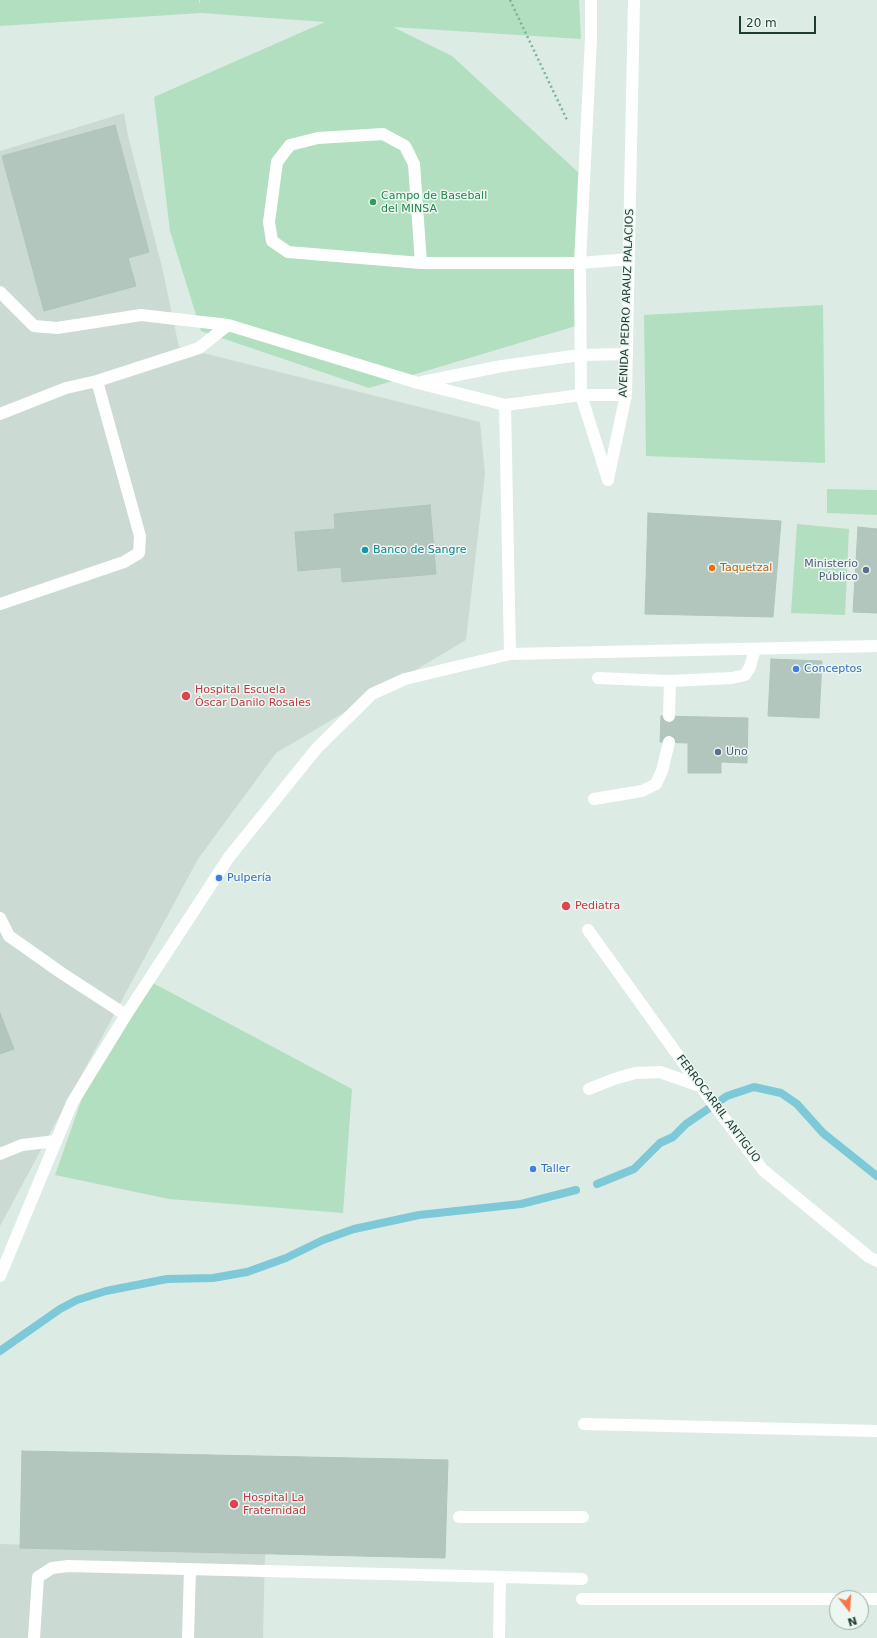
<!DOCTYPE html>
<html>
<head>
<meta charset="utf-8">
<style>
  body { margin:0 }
  #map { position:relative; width:877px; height:1638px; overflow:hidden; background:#ddebe5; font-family:"DejaVu Sans",sans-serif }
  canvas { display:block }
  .north { position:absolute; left:829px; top:1590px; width:40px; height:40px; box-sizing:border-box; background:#edf7f2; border:1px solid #9aaca6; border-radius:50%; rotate:163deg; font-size:11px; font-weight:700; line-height:16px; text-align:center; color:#1d3c33 }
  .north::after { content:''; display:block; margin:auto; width:14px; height:18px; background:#ff7447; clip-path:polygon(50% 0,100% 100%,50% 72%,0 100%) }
  .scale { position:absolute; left:739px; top:16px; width:77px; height:18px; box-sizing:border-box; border:2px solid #1d3c33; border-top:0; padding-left:5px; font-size:12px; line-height:14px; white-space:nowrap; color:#1d3c33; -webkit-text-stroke:3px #edf7f2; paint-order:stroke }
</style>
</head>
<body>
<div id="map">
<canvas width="877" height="1638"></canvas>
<div class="north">N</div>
<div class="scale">20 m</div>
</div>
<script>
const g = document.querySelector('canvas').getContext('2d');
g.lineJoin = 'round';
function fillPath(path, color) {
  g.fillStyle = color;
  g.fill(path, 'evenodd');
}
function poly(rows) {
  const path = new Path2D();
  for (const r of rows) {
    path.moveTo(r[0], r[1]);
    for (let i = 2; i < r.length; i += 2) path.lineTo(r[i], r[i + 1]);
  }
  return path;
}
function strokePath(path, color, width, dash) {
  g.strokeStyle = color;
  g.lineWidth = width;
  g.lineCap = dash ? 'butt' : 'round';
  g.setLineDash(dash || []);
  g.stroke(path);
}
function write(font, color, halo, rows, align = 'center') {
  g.font = font + ' "DejaVu Sans",sans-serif';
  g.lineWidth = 3;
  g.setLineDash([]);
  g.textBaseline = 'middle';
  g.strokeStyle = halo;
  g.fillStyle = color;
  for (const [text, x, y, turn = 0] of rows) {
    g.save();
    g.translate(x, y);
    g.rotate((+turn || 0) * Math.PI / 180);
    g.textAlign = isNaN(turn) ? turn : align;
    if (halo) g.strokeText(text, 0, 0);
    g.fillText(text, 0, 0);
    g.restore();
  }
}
const built = poly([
  [124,113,128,136,162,267,179,347,480,422,485,474,466,640,276,753,198,859,0,1226,0,151],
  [0,1544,265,1553,263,1638,0,1638]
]);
const green = poly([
  [0,0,199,0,200,4,200,0,579,0,581,39,393,27,452,56,579,173,576,326,369,388,201,331,170,231,154,97,325,22,201,13,0,26],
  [823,305,825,463,646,456,644,315],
  [827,489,877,490,877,515,827,513],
  [797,524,849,529,845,615,791,613],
  [151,982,352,1089,343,1213,169,1199,55,1175,85,1090]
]);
const stream = poly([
  [597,1184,634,1169,660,1143,673,1137,686,1124,727,1096,754,1087,781,1093,797,1104,823,1133,877,1176],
  [0,1351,60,1309,77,1300,106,1291,167,1279,213,1278,247,1272,286,1258,323,1240,354,1229,419,1215,521,1204,576,1190]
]);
const building = poly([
  [115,125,149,252,128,258,136,286,44,311,2,156,115,125],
  [430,505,436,574,342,582,341,567,298,571,295,532,335,529,334,514,430,505],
  [648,513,781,521,773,617,645,614,648,513],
  [858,527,877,529,877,613,853,612,858,527],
  [771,659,822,661,819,718,768,716,771,659],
  [661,716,748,718,747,763,721,762,721,773,688,773,688,743,660,742,661,716],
  [0,1013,14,1049,0,1054,0,1013],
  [22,1451,448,1460,445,1558,20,1548,22,1451]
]);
const path = poly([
  [510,0,567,120]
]);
const service = poly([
  [421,263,414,164,405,146,383,134,318,138,290,145,277,162,269,222,272,241,288,252,421,263,580,263,629,259],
  [0,292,34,326,57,328,141,315,228,325,418,383,505,405,581,395,626,395],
  [422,382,502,366,580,355,627,354],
  [505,405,510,654],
  [0,414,66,388,97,381,199,348,228,325],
  [0,604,124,562,139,553,140,536,97,381],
  [598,678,670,681,732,678,745,675,750,667,755,649],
  [669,716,670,681],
  [594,799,642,791,656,784,662,771,669,742],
  [0,918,9,936,60,972,126,1015],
  [0,1154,22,1145,56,1141],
  [459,1517,583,1517],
  [34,1638,38,1577,52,1568,68,1566,582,1579],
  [188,1638,190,1569],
  [499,1638,500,1577]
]);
const minor = poly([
  [588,930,700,1086,763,1170,869,1257,877,1261],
  [589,1089,614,1079,635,1073,660,1072,700,1086],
  [0,1276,72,1103,126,1015,229,857,317,748,372,694,405,679,510,654,877,646],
  [584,1424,877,1431],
  [582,1599,837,1599],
  [861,1599,877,1599]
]);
const tertiary = poly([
  [591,0,591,38,580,263,581,395,608,480],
  [608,479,626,395,634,0]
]);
const markers = [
  [373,202,4,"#2e9e5b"],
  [365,550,4,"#0f9aa8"],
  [712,568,4,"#e8710a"],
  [866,570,4,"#5c6f8a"],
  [796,669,4,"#3f7fe0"],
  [186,696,5,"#e0444e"],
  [718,752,4,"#5c6f8a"],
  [219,878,4,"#3f7fe0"],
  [566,906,5,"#e0444e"],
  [533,1169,4,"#3f7fe0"],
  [234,1504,5,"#e0444e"]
];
const leisureNames = [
  ["Campo de Baseball",381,196],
  ["del MINSA",381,209]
];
const streetNames = [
  ["AVENIDA PEDRO ARAUZ PALACIOS",627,303,-88],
  ["FERROCARRIL ANTIGUO",718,1109,53]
];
const cultureNames = [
  ["Banco de Sangre",373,550]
];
const serviceNames = [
  ["Ministerio",858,564],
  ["Público",858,577],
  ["Uno",726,752,"left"]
];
const foodNames = [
  ["Taquetzal",720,568]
];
const shopNames = [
  ["Conceptos",804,669],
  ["Pulpería",227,878],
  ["Taller",541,1169]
];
const healthNames = [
  ["Hospital Escuela",195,690],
  ["Óscar Danilo Rosales",195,703],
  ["Pediatra",575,906],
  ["Hospital La",243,1498],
  ["Fraternidad",243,1511]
];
fillPath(built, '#cbdbd3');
fillPath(green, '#b2dfbf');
strokePath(stream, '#7dc9d7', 8);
fillPath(building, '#b2c6bd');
strokePath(building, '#afc5bc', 1);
strokePath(path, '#79b2a1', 2.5, [2, 3]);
strokePath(service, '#fff', 12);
strokePath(minor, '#fff', 12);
strokePath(tertiary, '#fff', 12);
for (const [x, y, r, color] of markers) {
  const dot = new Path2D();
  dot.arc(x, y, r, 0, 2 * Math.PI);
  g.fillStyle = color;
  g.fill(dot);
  strokePath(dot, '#edf7f2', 1.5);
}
write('11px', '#27864d', '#edf7f2', leisureNames, 'left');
write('11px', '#1d3c33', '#edf7f2', streetNames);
write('11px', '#0d838f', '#edf7f2', cultureNames, 'left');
write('11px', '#4e5e75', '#edf7f2', serviceNames, 'right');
write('11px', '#c56008', '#edf7f2', foodNames, 'left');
write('11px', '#366cbe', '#edf7f2', shopNames, 'left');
write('11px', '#be3a42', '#edf7f2', healthNames, 'left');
</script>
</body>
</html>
